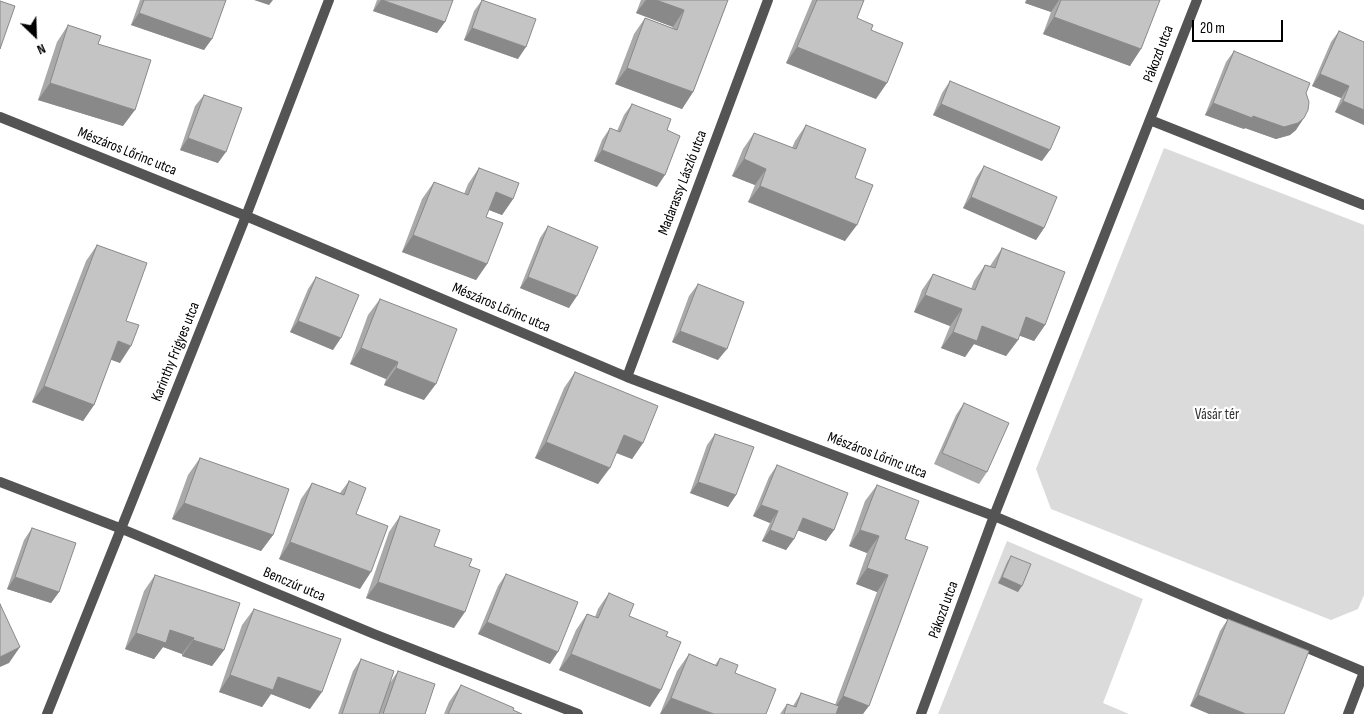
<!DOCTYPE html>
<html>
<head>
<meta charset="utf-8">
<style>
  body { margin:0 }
  #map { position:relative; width:1364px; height:714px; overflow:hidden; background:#fff; font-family:"Sofia Sans Condensed",sans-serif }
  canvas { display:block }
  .north { position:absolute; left:10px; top:10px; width:50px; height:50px; -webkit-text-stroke:4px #fff; paint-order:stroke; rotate:156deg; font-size:14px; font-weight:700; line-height:20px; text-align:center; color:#000 }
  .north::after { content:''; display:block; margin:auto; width:18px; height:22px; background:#000; clip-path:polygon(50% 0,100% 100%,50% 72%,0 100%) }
  .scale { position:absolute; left:1192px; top:20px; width:91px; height:22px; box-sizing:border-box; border:2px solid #000; border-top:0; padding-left:6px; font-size:15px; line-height:18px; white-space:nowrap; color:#000; -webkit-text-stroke:4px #fff; paint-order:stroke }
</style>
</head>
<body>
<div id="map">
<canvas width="1364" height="714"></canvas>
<div class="north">N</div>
<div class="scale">20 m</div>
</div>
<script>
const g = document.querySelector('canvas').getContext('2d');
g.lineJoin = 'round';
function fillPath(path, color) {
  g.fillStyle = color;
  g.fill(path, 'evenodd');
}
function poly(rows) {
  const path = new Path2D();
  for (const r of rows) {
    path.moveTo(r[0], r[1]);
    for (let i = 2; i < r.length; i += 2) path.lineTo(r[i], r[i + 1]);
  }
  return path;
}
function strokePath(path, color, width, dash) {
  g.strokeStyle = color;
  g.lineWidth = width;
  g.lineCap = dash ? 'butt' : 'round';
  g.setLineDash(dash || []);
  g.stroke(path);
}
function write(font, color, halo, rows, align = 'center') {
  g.font = font + ' "Sofia Sans Condensed",sans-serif';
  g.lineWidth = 4.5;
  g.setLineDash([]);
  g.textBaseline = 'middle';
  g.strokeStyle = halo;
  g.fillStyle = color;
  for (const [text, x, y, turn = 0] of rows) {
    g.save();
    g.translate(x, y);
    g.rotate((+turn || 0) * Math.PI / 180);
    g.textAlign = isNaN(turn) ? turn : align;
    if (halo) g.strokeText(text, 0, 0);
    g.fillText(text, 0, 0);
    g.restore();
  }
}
const green = poly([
  [1164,148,1364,225,1364,595,1358,609,1331,620,1051,509,1036,469],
  [1007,541,1143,599,1103,703,1129,714,938,714]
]);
const street = poly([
  [0,117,246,216,627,377,994,516,1364,672],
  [1150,120,1364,205],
  [627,377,768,0],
  [0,482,122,529,374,634,578,714],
  [47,714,246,216,329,0],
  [921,714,994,516,1197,0],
  [1348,714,1364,672]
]);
const wall = poly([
  [140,0,226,0,204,50,131,25],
  [377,0,453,0,437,33,373,11],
  [482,0,518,59,464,40,474,11],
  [641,0,728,0,693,92,682,109,615,84,634,34,645,18,672,28,673,27,636,13],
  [812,0,864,0,857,18,876,99,786,63],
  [1026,0,1160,0,1130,66,1043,34,1051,12,1025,3],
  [68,25,98,44,123,126,38,100,57,42],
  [1339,31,1364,42,1364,125,1335,112,1341,98,1312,86,1331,42],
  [1234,51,1306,93,1296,130,1290,135,1276,139,1245,128,1244,129,1205,115,1226,62],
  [950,81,1042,161,933,115,942,93],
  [204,95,218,163,180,150,195,106],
  [632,104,667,130,657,187,594,161,602,140,610,128,617,131,624,115],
  [806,125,855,178,845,241,748,202,755,185,732,176,743,149,754,133,792,148,795,141],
  [984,166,1044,228,1036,240,963,208,976,178],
  [479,168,513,199,502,215,489,210,486,217,487,264,476,280,402,252,422,199,434,182,464,194,468,184],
  [548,226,569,308,520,288,540,238],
  [97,245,126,321,120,363,111,359,94,405,83,421,32,402,86,261],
  [1002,248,1045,325,1034,341,1019,335,1018,340,1006,356,974,344,965,357,941,348,950,326,914,312,922,290,933,274,971,289,974,281,985,265,990,266],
  [316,277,333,350,290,332,308,289],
  [698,284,718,360,672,342,689,296],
  [380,299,424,400,384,385,386,379,350,364,368,315],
  [575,372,643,443,632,459,616,453,598,484,535,458,564,388],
  [964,403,987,472,979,484,934,464,956,415],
  [715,434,736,495,728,507,690,493,707,445],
  [200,458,273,535,261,551,172,519,188,475],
  [777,465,834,530,826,541,798,530,794,539,786,550,762,541,770,523,753,516,769,477],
  [349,481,356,514,360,589,279,559,301,499,312,483,340,493],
  [877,485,905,539,863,714,780,714,787,704,793,706,801,693,835,705,877,592,856,584,867,553,849,546,865,501],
  [400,516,434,546,469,566,454,628,366,598,389,532],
  [32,528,59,592,51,603,7,589,24,540],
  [1011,556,1018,592,998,583,1007,562],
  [506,574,550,664,478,634,498,586],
  [155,575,224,650,212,666,182,656,182,654,163,647,154,659,125,649,144,591],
  [609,593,629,616,650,707,559,670,576,630,587,614,595,617,598,609],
  [254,609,310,709,271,694,262,707,219,692,242,625],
  [1228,619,1309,651,1190,706,1220,631],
  [689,654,715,665,720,658,735,673,660,714,677,671],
  [361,659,390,683,398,671,425,714,338,714,353,671],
  [461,685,513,710,522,714,444,714,449,702]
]);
const shadedWall = poly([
  [254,0,273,0,269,5],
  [381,0,382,0,445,22,437,33,373,11],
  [646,0,656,0,684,10,673,27,636,13],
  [1027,0,1059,0,1051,12,1025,3],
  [139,13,212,39,204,50,131,25],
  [1054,17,1141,49,1130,66,1043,34],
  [472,28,526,47,518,59,464,40],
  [797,47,887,83,876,99,786,63],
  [627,68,693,92,682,109,615,84],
  [1320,74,1349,86,1341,98,1312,86],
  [50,83,135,110,123,126,38,100],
  [1343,101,1364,110,1364,125,1335,112],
  [1213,103,1253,116,1304,118,1296,130,1290,135,1276,139,1245,128,1244,129,1205,115],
  [941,104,1050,150,1042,161,933,115],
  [188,138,226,152,218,163,180,150],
  [602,150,665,175,657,187,594,161],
  [744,159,766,169,755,185,732,176],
  [760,186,857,225,845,241,748,202],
  [496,192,513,199,502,215,484,208],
  [971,197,1044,228,1036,240,963,208],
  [413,235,487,264,476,280,402,252],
  [528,277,577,296,569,308,520,288],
  [925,295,962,309,950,326,914,312],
  [1026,317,1045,325,1034,341,1015,334],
  [298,321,341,338,333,350,290,332],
  [982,326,1018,340,1006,356,974,344,965,357,941,348,953,332],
  [680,331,727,349,718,360,672,342],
  [118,341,131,346,120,363,106,358],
  [361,348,398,362,386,379,350,364],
  [396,368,436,384,424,400,384,385],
  [44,386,94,405,83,421,32,402],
  [624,435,643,443,632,459,612,451],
  [546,442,610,468,598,484,535,458],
  [698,482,736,495,728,507,690,493],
  [184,503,273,535,261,551,172,519],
  [761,505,778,511,770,523,753,516],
  [803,518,834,530,826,541,794,529],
  [770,530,794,539,786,550,762,541],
  [860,530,879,536,867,553,849,546],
  [290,542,371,572,360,589,279,559],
  [867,568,888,575,877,592,856,584],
  [15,577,59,592,51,603,7,589],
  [1002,577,1022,586,1018,592,998,583],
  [378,582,465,612,454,628,366,598],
  [487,622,558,652,550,664,478,634],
  [170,630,194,638,182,654,163,647,154,659,125,649,136,633],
  [193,640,224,650,212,666,182,656],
  [20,647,9,663,0,667,0,657],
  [571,654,661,690,650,707,559,670],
  [230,675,278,677,322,692,310,709,271,694,262,707,219,692],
  [1198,695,1246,714,1209,714,1190,706],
  [843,696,869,706,863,714,836,714,832,712],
  [671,698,714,714,660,714]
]);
const building = poly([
  [144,0,226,0,212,39,139,13,144,0],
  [382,0,453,0,445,22,382,0],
  [482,0,536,19,526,47,472,28,482,0],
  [656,0,728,0,693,92,627,68,645,18,677,30,684,10,656,0],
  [817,0,864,0,857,18,873,25,871,30,903,43,887,83,797,47,817,0],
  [1061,0,1160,0,1141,49,1054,17,1061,0],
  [0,1,15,6,0,49,0,1],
  [68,25,101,36,98,44,151,60,135,110,50,83,68,25],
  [1339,31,1364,42,1364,110,1343,101,1349,86,1320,74,1339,31],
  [1234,51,1310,83,1306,93,1309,102,1308,110,1304,118,1298,123,1284,127,1253,116,1252,118,1213,103,1234,51],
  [950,81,1060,127,1050,150,941,104,950,81],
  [204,95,242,108,226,152,188,138,204,95],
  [632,104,671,119,667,130,680,136,665,175,602,150,610,128,620,132,632,104],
  [806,125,866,149,855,178,873,185,857,225,760,186,766,169,744,159,754,133,796,149,806,125],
  [984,166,1057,197,1044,228,971,197,984,166],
  [479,168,519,183,513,199,496,192,486,217,503,223,487,264,413,235,434,182,468,195,479,168],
  [548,226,598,247,577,296,528,277,548,226],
  [97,245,147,263,126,321,139,325,131,346,118,341,94,405,44,386,97,245],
  [1002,248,1065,272,1045,325,1026,317,1018,340,982,326,977,341,953,332,962,309,925,295,933,274,975,290,985,265,995,268,1002,248],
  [316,277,359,295,341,338,298,321,316,277],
  [698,284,744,302,727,349,680,331,698,284],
  [380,299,457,329,436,384,396,368,398,362,361,348,380,299],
  [575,372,658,406,643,443,624,435,610,468,546,442,575,372],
  [964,403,1009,423,987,472,942,453,964,403],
  [715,434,754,447,736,495,698,482,715,434],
  [200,458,289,489,273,535,184,503,200,458],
  [777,465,848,493,834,530,803,518,794,539,770,530,778,511,761,505,777,465],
  [349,481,366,488,356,514,388,526,371,572,290,542,312,483,344,495,349,481],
  [877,485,919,501,905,539,928,547,869,706,843,696,888,575,867,568,879,536,860,530,877,485],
  [400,516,440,530,434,546,472,559,469,566,480,570,465,612,378,582,400,516],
  [32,528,76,543,59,592,15,577,32,528],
  [1011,556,1031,564,1022,586,1002,577,1011,556],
  [506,574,578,602,558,652,487,622,506,574],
  [155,575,240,603,224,650,193,640,194,638,170,630,166,643,136,633,155,575],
  [609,593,634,604,629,616,668,632,666,636,681,642,661,690,571,654,587,614,598,618,609,593],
  [0,604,20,647,0,657,0,604],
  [254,609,341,639,322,692,278,677,273,690,230,675,254,609],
  [1228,619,1309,651,1284,714,1246,714,1198,695,1228,619],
  [689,654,717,666,720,658,738,665,735,673,776,689,766,714,714,714,671,698,689,654],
  [361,659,394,671,379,714,342,714,361,659],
  [398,671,435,684,425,714,383,714,398,671],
  [461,685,514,708,513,710,522,714,448,714,461,685],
  [801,693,839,706,836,714,784,714,787,704,796,707,801,693]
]);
const streetNames = [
  ["Pákozd utca",1159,54,-69],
  ["Mészáros Lőrinc utca",127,152,22],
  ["Madarassy László utca",683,183,-69],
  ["Mészáros Lőrinc utca",501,308,23],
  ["Karinthy Frigyes utca",176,352,-68],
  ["Mészáros Lőrinc utca",877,456,21],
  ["Benczúr utca",294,585,23],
  ["Pákozd utca",944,610,-70]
];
const parkNames = [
  ["Vásár tér",1217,415]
];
fillPath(green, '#dbdbdb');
strokePath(street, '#545454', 10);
fillPath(wall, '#a9a9a9');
fillPath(shadedWall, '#898989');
fillPath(building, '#c4c4c4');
strokePath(building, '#898989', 1);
write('15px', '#000', '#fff', streetNames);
write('15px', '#323232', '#fff', parkNames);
</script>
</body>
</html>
